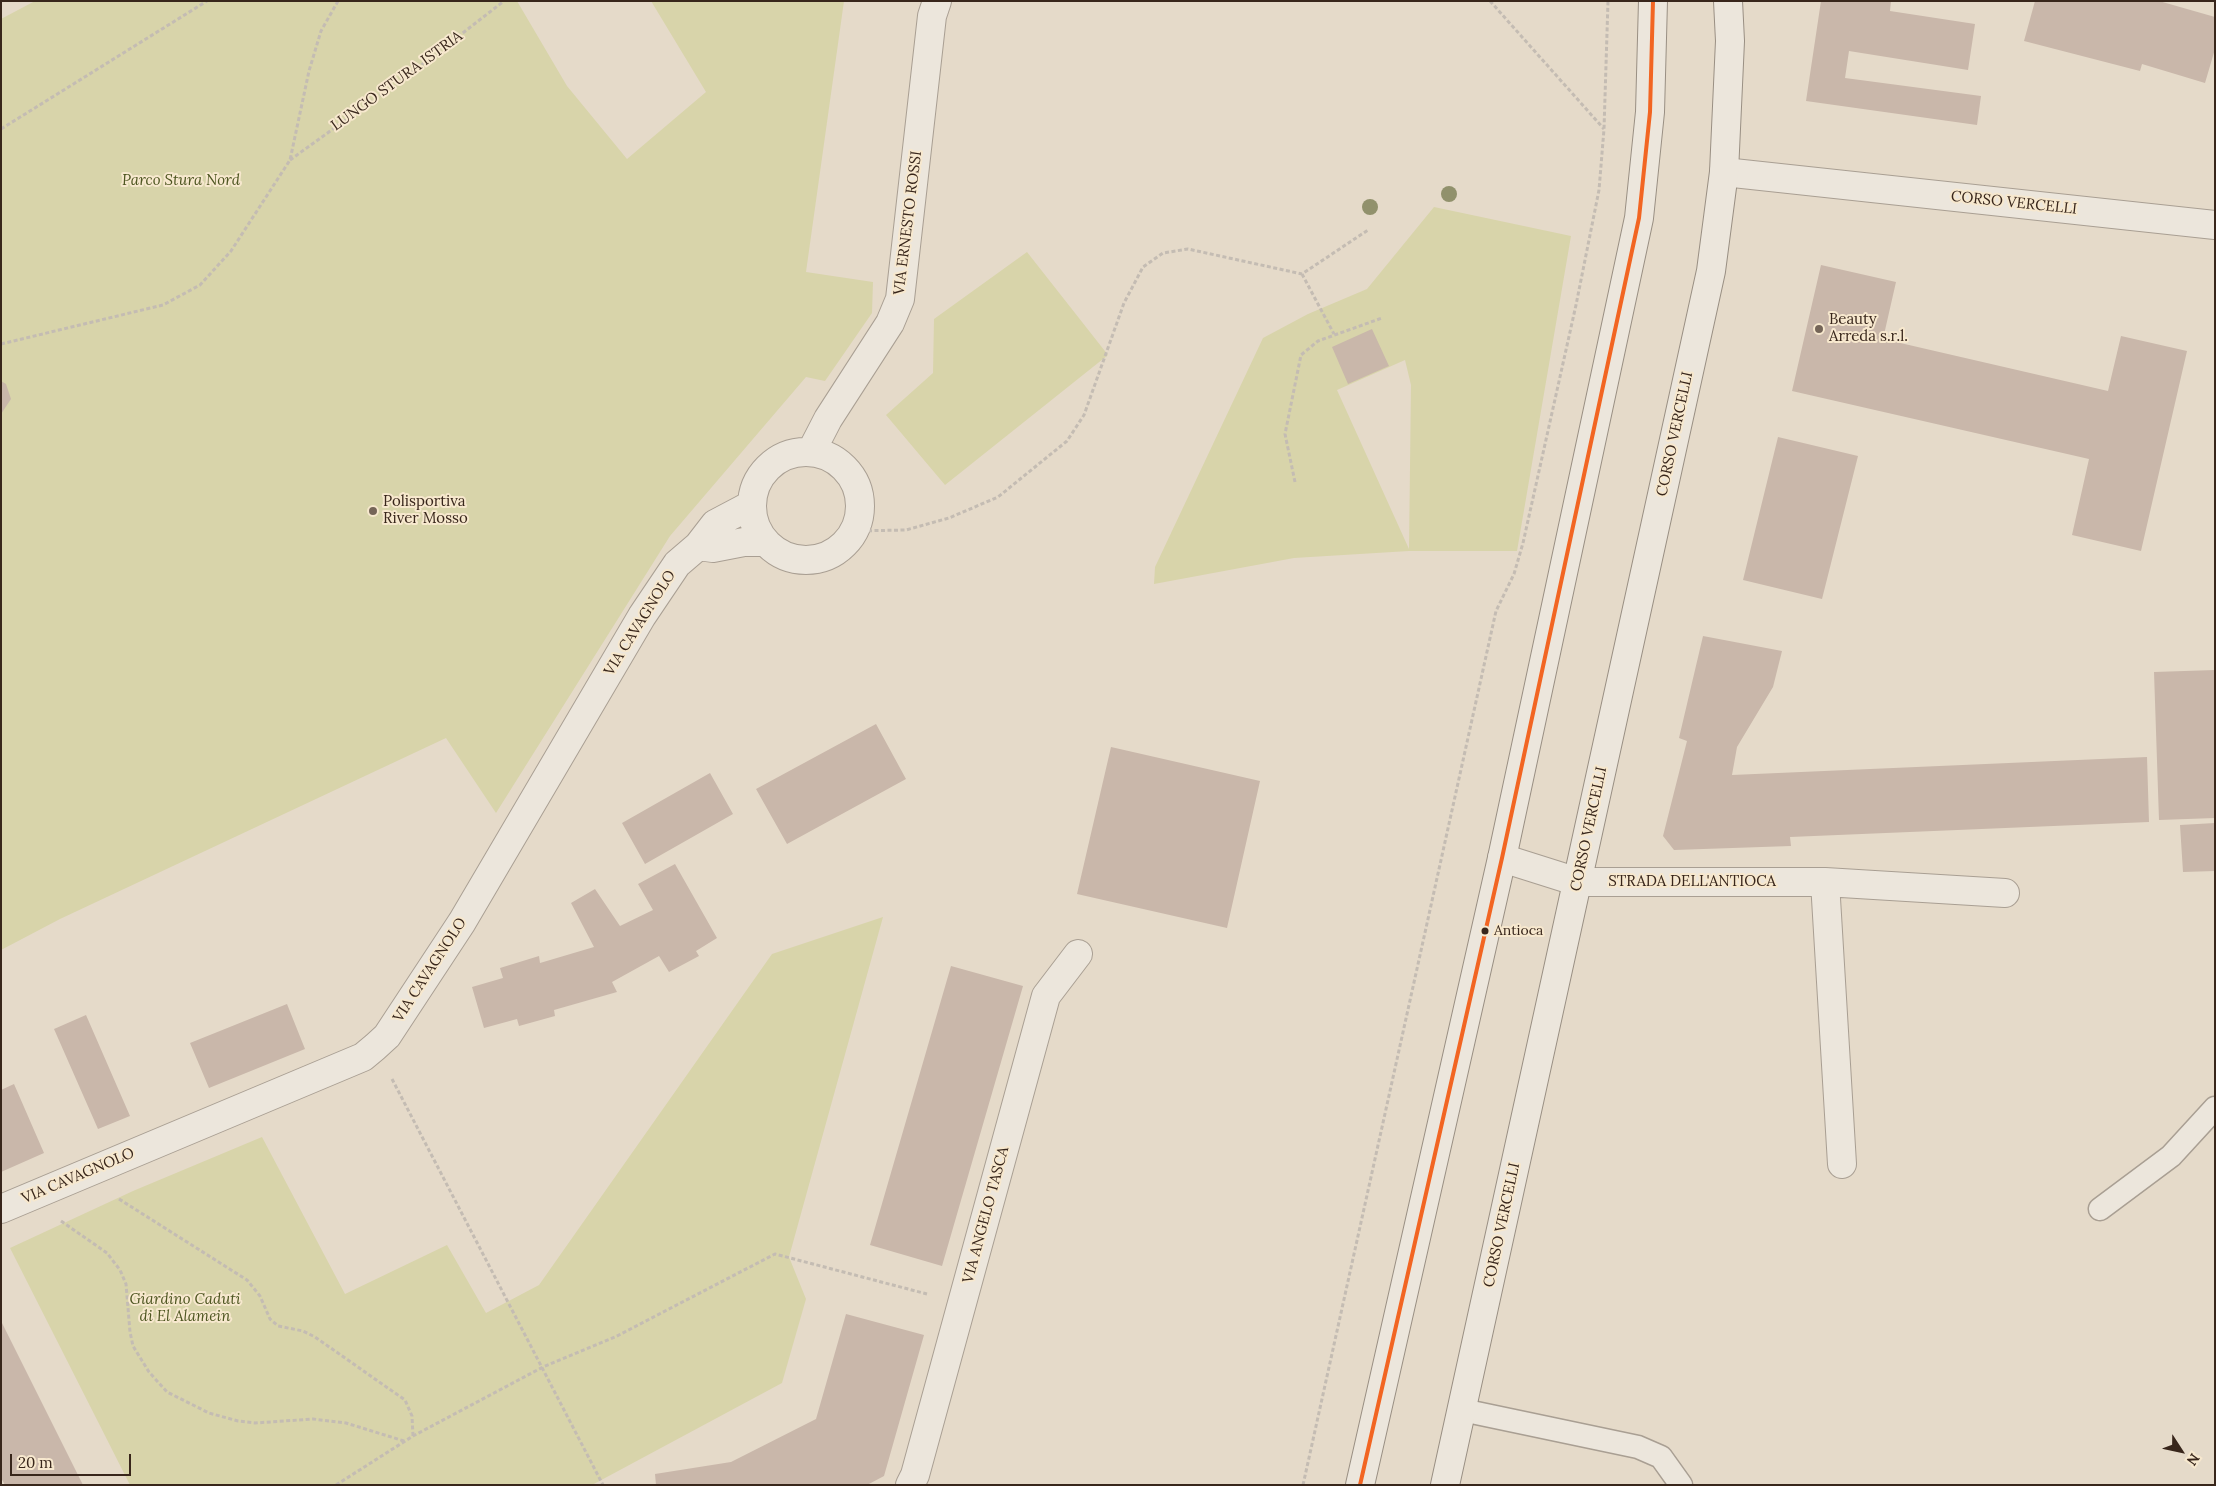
<!DOCTYPE html>
<html>
<head>
<meta charset="utf-8">
<style>
  body { margin:0 }
  #map { position:relative; width:2216px; height:1486px; overflow:hidden; background:#e5dac9; font-family:Lora,serif }
  canvas { display:block }
  .frame { position:absolute; inset:0; border:2px solid #38261b; pointer-events:none }
  .north { position:absolute; left:2156px; top:1426px; width:50px; height:50px; -webkit-text-stroke:4px #f7e8ce; paint-order:stroke; rotate:125deg; font-size:14px; font-weight:700; line-height:20px; text-align:center; color:#38261b }
  .north::after { content:''; display:block; margin:auto; width:18px; height:22px; background:#38261b; clip-path:polygon(50% 0,100% 100%,50% 72%,0 100%) }
  .scale { position:absolute; left:10px; top:1454px; width:121px; height:22px; box-sizing:border-box; border:2px solid #38261b; border-top:0; padding-left:6px; font-size:15px; line-height:18px; white-space:nowrap; color:#38261b; -webkit-text-stroke:4px #f7e8ce; paint-order:stroke }
</style>
</head>
<body>
<div id="map">
<canvas width="2216" height="1486"></canvas>
<div class="frame"></div>
<div class="north">N</div>
<div class="scale">20 m</div>
</div>
<script>
const g = document.querySelector('canvas').getContext('2d');
g.lineJoin = 'round';
function fillPath(path, color) {
  g.fillStyle = color;
  g.fill(path, 'evenodd');
}
function poly(rows) {
  const path = new Path2D();
  for (const r of rows) {
    if (r.length === 3) {
      path.moveTo(r[0] + r[2], r[1]);
      path.arc(r[0], r[1], r[2], 0, 2 * Math.PI);
      continue;
    }
    path.moveTo(r[0], r[1]);
    for (let i = 2; i < r.length; i += 2) path.lineTo(r[i], r[i + 1]);
  }
  return path;
}
function strokePath(path, color, width, dash) {
  g.strokeStyle = color;
  g.lineWidth = width;
  g.lineCap = dash ? 'butt' : 'round';
  g.setLineDash(dash || []);
  g.stroke(path);
}
function write(font, color, halo, rows, align = 'center') {
  g.font = font + ' Lora,serif';
  g.lineWidth = 4;
  g.setLineDash([]);
  g.textBaseline = 'middle';
  g.strokeStyle = halo;
  g.fillStyle = color;
  for (const [text, x, y, turn = 0] of rows) {
    g.save();
    g.translate(x, y);
    g.rotate((+turn || 0) * Math.PI / 180);
    g.textAlign = isNaN(turn) ? turn : align;
    if (halo) g.strokeText(text, 0, 0);
    g.fillText(text, 0, 0);
    g.restore();
  }
}
const green = poly([
  [35,1,517,1,567,86,627,159,706,92,651,1,844,1,806,272,873,282,872,313,825,381,806,377,670,536,496,813,446,738,60,919,1,950,1,19],
  [1434,207,1571,236,1517,551,1409,551,1294,558,1154,584,1155,567,1263,338,1308,314,1367,289],
  [1405,360,1411,385,1409,549,1337,390],
  [1027,252,1108,355,945,485,886,415,933,373,934,319],
  [883,917,789,1257,806,1299,782,1383,592,1485,130,1485,10,1248,133,1191,262,1137,345,1294,447,1245,486,1313,539,1285,772,954]
]);
const building = poly([
  [1821,1,1891,1,1890,11,1975,24,1968,70,1849,51,1845,78,1981,96,1977,125,1806,101],
  [2035,1,2159,1,2215,17,2215,49,2205,83,2142,64,2140,71,2024,41],
  [1821,265,1896,282,1883,339,2108,391,2121,336,2187,351,2141,551,2072,535,2089,459,1792,391],
  [1372,329,1389,366,1348,384,1332,347],
  [1,381,6,384,11,399,1,414],
  [1778,437,1858,456,1822,599,1743,580],
  [1703,636,1782,651,1773,687,1737,747,1732,775,2147,757,2149,822,1790,837,1791,846,1674,850,1663,836,1687,741,1679,738],
  [2215,670,2215,818,2159,820,2154,672],
  [876,724,906,779,787,844,756,789],
  [1111,747,1260,781,1227,928,1077,894],
  [710,773,733,814,645,864,622,823],
  [2215,823,2215,871,2183,872,2180,825],
  [675,864,717,938,696,951,699,956,669,972,659,956,612,982,617,992,554,1010,555,1016,519,1026,517,1019,484,1028,472,987,503,978,500,968,539,956,540,963,594,947,571,903,595,889,620,926,653,910,638,884],
  [951,966,1023,986,942,1266,870,1245],
  [287,1004,305,1049,209,1088,190,1043],
  [86,1015,130,1116,98,1129,54,1029],
  [14,1084,44,1153,1,1172,1,1090],
  [846,1314,924,1335,884,1476,867,1485,656,1485,655,1474,731,1462,816,1419],
  [1,1321,83,1485,5,1485,1,1478]
]);
const path = poly([
  [1490,1,1604,129],
  [1,129,207,1],
  [290,160,415,70,504,1],
  [1302,274,1334,334],
  [1,344,163,305,200,285,231,251,290,160,309,71,321,31,338,1],
  [1295,482,1285,434,1301,355,1318,341,1382,318],
  [855,531,906,530,949,518,998,497,1067,441,1084,415,1124,303,1143,267,1163,253,1188,249,1302,274,1368,230],
  [392,1079,603,1485],
  [119,1199,247,1280,260,1296,270,1319,278,1326,303,1331,315,1337,405,1400,412,1416,413,1436],
  [61,1221,107,1253,120,1270,126,1284,130,1332,133,1346,149,1372,167,1392,209,1413,238,1421,255,1423,313,1419,346,1423,404,1441],
  [336,1485,413,1436,543,1367,615,1337,775,1254,927,1294],
  [1303,1485,1496,611,1514,574,1523,543,1576,305,1599,190,1604,129,1608,1]
]);
const service = poly([
  [2100,1209,2171,1156,2215,1108],
  [1462,1410,1638,1447,1661,1457,1681,1485]
]);
const minor = poly([
  [1724,172,2215,225],
  [806,506,54],
  [811,452,828,419,890,323,900,299,932,16,937,1],
  [698,546,713,548,744,542,766,542],
  [1502,858,1578,882,1825,882,2005,893],
  [1825,882,1842,1164],
  [1,1209,363,1057,375,1047,387,1036,462,922,642,616,677,564,698,546,715,524,751,505],
  [910,1485,915,1475,1046,996,1078,954]
]);
const secondary = poly([
  [1360,1485,1502,858,1639,218,1650,112,1653,1],
  [1445,1485,1711,271,1724,172,1730,41,1728,1]
]);
const bus1 = poly([
  [1360,1485,1502,858,1639,218,1650,112,1653,1]
]);
const trees = [
  [1449,194],
  [1370,207]
];
const markers = [
  [1819,329,5,"#756558"],
  [373,511,5,"#756558"],
  [1485,931,4.5,"#38261b"]
];
const busNames = [
  ["Antioca",1494,931]
];
const streetNames = [
  ["LUNGO STURA ISTRIA",397,81,-36],
  ["CORSO VERCELLI",2014,203,6],
  ["VIA ERNESTO ROSSI",908,223,-83],
  ["CORSO VERCELLI",1675,434,-78],
  ["VIA CAVAGNOLO",640,623,-58],
  ["CORSO VERCELLI",1589,829,-78],
  ["STRADA DELL'ANTIOCA",1692,882],
  ["VIA CAVAGNOLO",430,970,-57],
  ["VIA CAVAGNOLO",78,1176,-23],
  ["VIA ANGELO TASCA",986,1215,-75],
  ["CORSO VERCELLI",1502,1225,-78]
];
const parkNames = [
  ["Parco Stura Nord",181,181],
  ["Giardino Caduti",185,1300],
  ["di El Alamein",185,1317]
];
const poiNames = [
  ["Beauty",1829,320],
  ["Arreda s.r.l.",1829,337],
  ["Polisportiva",383,502],
  ["River Mosso",383,519]
];
fillPath(green, '#d8d4aa');
fillPath(building, '#c9b7aa');
strokePath(service, '#a99f93', 25);
strokePath(minor, '#a99f93', 30);
strokePath(secondary, '#998f83', 30);
strokePath(path, '#c4bcb3', 3, [4, 2.5]);
strokePath(service, '#ece6dc', 22);
strokePath(minor, '#ece6dc', 28);
strokePath(secondary, '#ece6dc', 28);
strokePath(bus1, '#f26522', 4);
g.fillStyle = '#91916c';
for (const [x, y] of trees) {
  g.beginPath();
  g.arc(x, y, 8, 0, 2 * Math.PI);
  g.fill();
}
for (const [x, y, r, color] of markers) {
  const dot = new Path2D();
  dot.arc(x, y, r, 0, 2 * Math.PI);
  g.fillStyle = color;
  g.fill(dot);
  strokePath(dot, '#f7e8ce', 2);
}
write('14px', '#38261b', '#f7e8ce', busNames, 'left');
write('15px', '#38261b', '#f7e8ce', streetNames);
write('italic 15px', '#4d5520', '#f7e8ce', parkNames);
write('15px', '#38261b', '#f7e8ce', poiNames, 'left');
</script>
</body>
</html>
